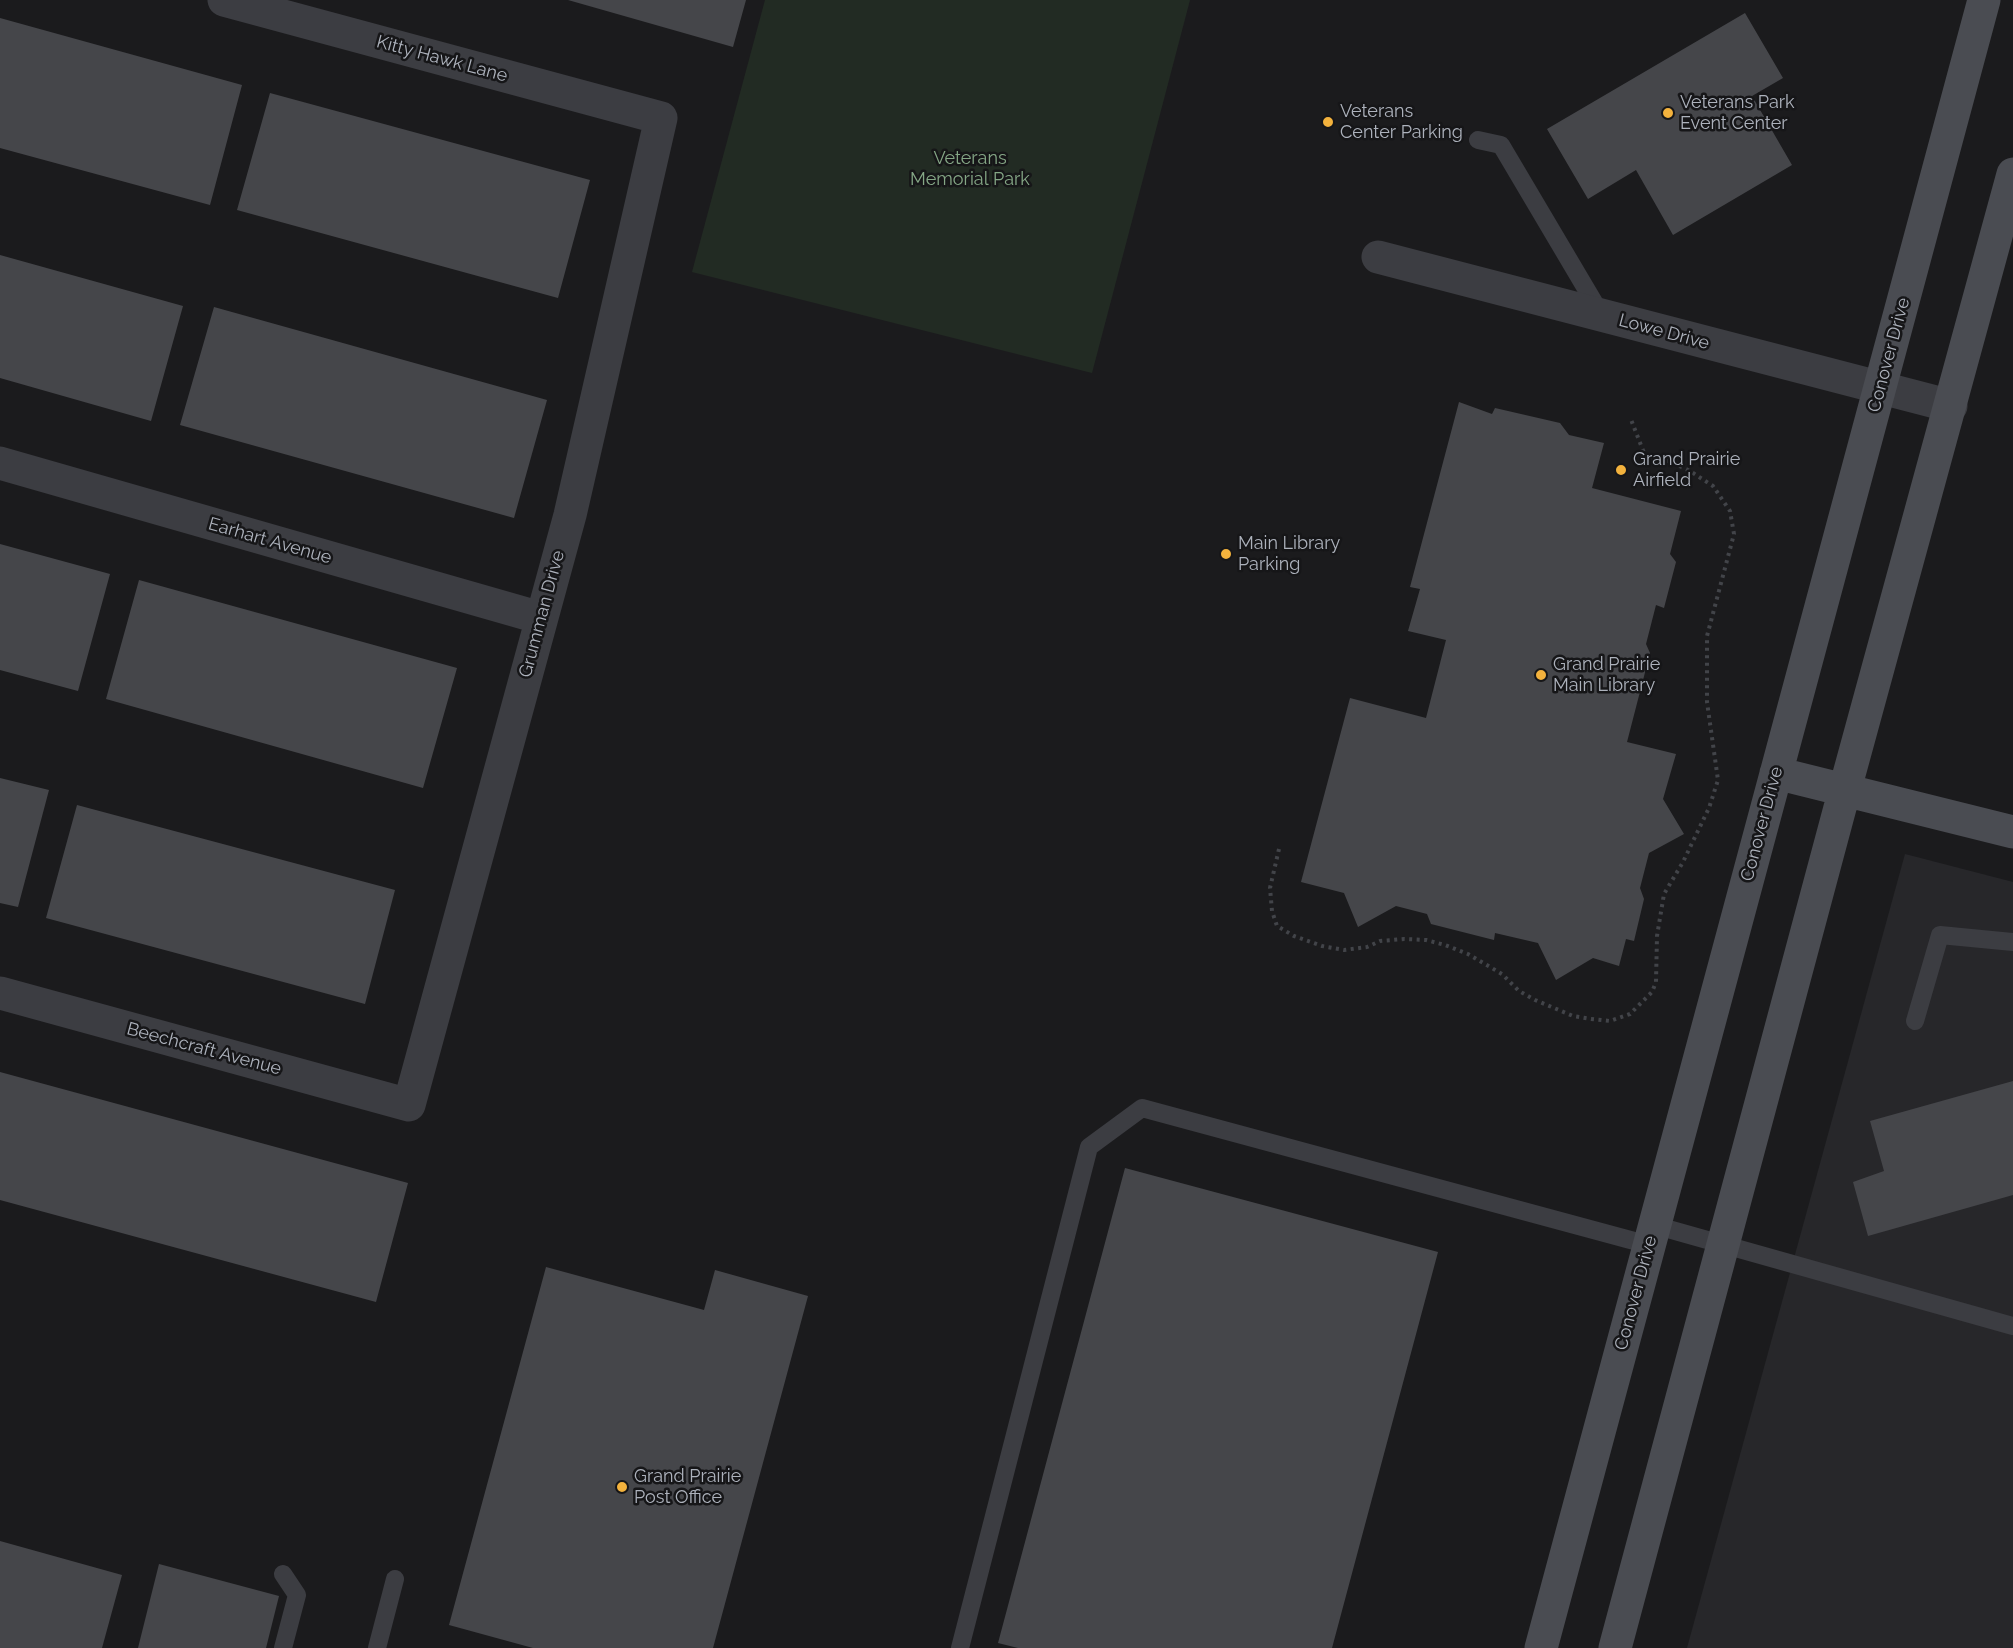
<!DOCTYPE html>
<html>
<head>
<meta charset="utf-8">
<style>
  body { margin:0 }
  canvas { display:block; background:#1b1b1d }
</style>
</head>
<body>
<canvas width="2013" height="1648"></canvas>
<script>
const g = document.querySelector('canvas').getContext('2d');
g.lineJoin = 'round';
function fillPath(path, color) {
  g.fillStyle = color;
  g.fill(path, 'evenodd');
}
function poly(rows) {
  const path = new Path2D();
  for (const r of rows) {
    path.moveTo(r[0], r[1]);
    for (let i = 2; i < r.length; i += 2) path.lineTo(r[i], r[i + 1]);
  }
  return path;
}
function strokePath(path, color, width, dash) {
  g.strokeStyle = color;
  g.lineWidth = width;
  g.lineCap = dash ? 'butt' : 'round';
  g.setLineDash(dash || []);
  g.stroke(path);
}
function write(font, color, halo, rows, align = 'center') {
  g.font = font + ' Raleway,sans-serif';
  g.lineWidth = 5;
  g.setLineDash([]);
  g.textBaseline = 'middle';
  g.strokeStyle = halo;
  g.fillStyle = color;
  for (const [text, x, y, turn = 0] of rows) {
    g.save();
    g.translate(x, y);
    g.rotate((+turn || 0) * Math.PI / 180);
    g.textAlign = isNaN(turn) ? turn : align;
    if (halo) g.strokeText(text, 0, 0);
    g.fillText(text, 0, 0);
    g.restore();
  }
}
const built = poly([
  [1905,854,2013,882,2013,1648,1687,1648]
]);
const green = poly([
  [765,0,1190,0,1092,373,692,272]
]);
const building = poly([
  [568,0,746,0,733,47],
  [1745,13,1783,78,1752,96,1792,165,1673,235,1636,170,1588,199,1547,129],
  [0,18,242,85,210,205,0,148],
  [270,93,590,180,558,298,237,210],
  [0,255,183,306,151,421,0,378],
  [214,307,547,400,514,518,180,425],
  [1459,402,1492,414,1495,408,1560,423,1569,435,1604,443,1592,488,1681,511,1670,554,1676,562,1664,608,1656,605,1646,644,1650,653,1627,742,1676,754,1663,799,1684,834,1649,853,1640,888,1644,899,1634,941,1626,939,1619,966,1593,958,1556,980,1538,943,1495,933,1494,940,1431,924,1427,914,1396,906,1358,927,1344,893,1301,882,1350,698,1426,718,1446,640,1408,631,1420,589,1410,587],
  [0,544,110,574,78,691,0,670],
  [139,580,457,668,423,788,106,699],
  [0,778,49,790,18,907,0,903],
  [77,805,395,890,365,1004,46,918],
  [0,1072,408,1183,376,1302,0,1200],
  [2013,1081,2013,1195,1868,1236,1853,1182,1884,1171,1870,1121],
  [1125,1168,1438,1252,1332,1648,1018,1648,998,1643],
  [546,1267,704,1310,715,1270,808,1296,713,1648,533,1648,449,1625],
  [0,1541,122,1575,102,1648,0,1648],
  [159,1564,279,1596,266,1648,138,1648]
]);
const path = poly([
  [1279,849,1270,888,1272,911,1277,926,1294,936,1322,946,1344,950,1367,947,1380,941,1404,939,1426,940,1445,945,1468,954,1502,974,1519,991,1535,1000,1573,1016,1591,1019,1610,1021,1630,1014,1652,992,1656,982,1657,936,1664,894,1683,862,1709,808,1718,780,1707,702,1707,636,1734,534,1730,511,1713,486,1690,471,1669,461,1656,462,1646,458,1630,417]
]);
const lane = poly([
  [1478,140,1501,145,1601,314],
  [1915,1021,1940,935,2013,942],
  [1654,1225,2013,1326],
  [283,1648,297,1595,283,1574],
  [377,1648,395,1579],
  [960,1648,1089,1147,1142,1108,1649,1245]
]);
const street = poly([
  [1378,257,1951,406],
  [0,463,541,618],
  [0,993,409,1105,570,515,661,118,224,0]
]);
const secondary = poly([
  [1776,773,2013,832],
  [1541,1648,1984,0],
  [1615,1648,1845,789,2013,174]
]);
const markers = [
  [1668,113,6,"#f3b23d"],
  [1328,122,6,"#f3b23d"],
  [1621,470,6,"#f3b23d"],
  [1226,554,6,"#f3b23d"],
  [1541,675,6,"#f3b23d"],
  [622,1487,6,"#f3b23d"]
];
const streetNames = [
  ["Kitty Hawk Lane",442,59,15],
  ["Lowe Drive",1664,332,15],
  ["Conover Drive",1889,355,-75],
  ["Earhart Avenue",270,541,16],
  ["Grumman Drive",542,614,-75],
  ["Conover Drive",1762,824,-75],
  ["Beechcraft Avenue",204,1049,15],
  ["Conover Drive",1636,1293,-75]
];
const poiNames = [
  ["Veterans Park",1680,103],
  ["Event Center",1680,124],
  ["Veterans",1340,112],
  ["Center Parking",1340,133],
  ["Grand Prairie",1633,460],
  ["Airfield",1633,481],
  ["Main Library",1238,544],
  ["Parking",1238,565],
  ["Grand Prairie",1553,665],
  ["Main Library",1553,686],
  ["Grand Prairie",634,1477],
  ["Post Office",634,1498]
];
const parkNames = [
  ["Veterans",970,159],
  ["Memorial Park",970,180]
];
fillPath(built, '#27272a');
fillPath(green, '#222b23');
fillPath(building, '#45464a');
strokePath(path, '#424449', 4, [3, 4.5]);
strokePath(lane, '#3c3d42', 18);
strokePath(street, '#3c3d42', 33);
strokePath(secondary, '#4a4c52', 33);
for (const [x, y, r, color] of markers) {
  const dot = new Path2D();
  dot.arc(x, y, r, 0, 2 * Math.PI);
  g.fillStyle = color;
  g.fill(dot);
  strokePath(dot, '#161618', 2);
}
write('18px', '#adb2bc', '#161618', streetNames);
write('18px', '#adb2bc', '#161618', poiNames, 'left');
write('18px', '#85a786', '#161618', parkNames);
</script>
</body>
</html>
